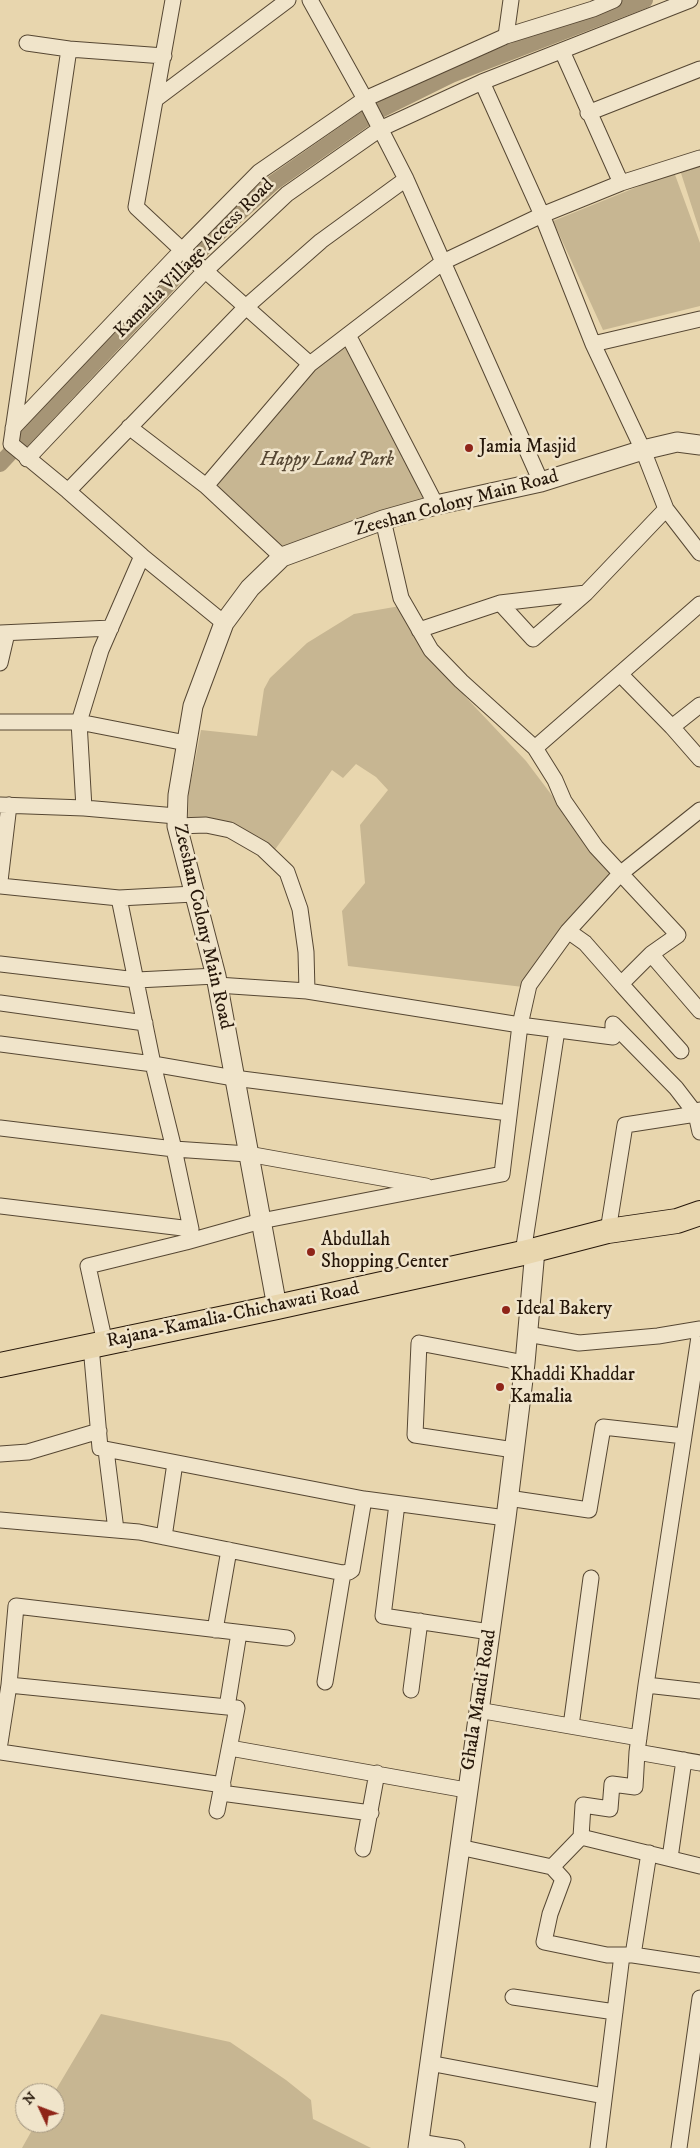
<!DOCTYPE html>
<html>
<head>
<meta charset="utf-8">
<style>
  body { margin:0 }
  #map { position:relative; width:700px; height:2148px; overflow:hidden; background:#e8d6ae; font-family:"IM FELL DW Pica",serif }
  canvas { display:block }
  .north { position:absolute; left:15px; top:2083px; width:50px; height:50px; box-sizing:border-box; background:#f0e4ca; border:1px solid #9f927d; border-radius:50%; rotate:313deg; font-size:14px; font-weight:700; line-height:20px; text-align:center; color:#26170a }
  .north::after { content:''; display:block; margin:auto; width:18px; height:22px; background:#8f2418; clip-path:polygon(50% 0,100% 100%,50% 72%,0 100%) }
</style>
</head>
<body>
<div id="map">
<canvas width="700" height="2148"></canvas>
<div class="north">N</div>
</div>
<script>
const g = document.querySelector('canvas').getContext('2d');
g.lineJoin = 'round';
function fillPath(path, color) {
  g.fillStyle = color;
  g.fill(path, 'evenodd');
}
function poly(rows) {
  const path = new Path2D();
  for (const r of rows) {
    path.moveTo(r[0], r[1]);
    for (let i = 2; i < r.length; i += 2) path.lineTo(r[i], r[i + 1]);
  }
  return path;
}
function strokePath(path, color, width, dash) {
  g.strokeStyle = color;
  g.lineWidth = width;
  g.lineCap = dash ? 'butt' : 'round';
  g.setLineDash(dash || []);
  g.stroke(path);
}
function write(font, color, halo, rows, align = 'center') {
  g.font = font + ' "IM FELL DW Pica",serif';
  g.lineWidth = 5;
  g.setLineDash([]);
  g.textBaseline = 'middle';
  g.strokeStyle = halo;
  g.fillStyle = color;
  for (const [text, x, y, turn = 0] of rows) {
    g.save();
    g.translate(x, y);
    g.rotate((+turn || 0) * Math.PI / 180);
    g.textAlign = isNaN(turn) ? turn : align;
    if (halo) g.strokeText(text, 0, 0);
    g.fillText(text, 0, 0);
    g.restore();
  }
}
const green = poly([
  [700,160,700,232,679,167],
  [674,172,700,243,700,306,603,330,553,221],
  [348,335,436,505,282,557,209,488,310,364],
  [400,606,414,635,425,654,526,761,612,875,523,987,348,966,342,911,365,883,360,825,388,790,376,777,356,764,343,778,332,770,274,851,188,819,189,791,201,730,257,736,264,689,270,678,307,643,354,614],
  [101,2014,230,2042,286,2080,311,2100,313,2119,371,2148,22,2148,36,2123,55,2123,54,2093]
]);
const canal = poly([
  [0,464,193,258,237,215,273,183,372,114,451,75,645,0]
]);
const minor = poly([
  [173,0,136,207,182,250,259,172,365,99,506,36,593,9,614,0],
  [310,0,365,99,406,179,541,482],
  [506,36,511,0],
  [27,43,69,49],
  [562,51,621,183],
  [482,82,542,215,593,344,643,450,666,509,700,553],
  [156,99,288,0],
  [588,113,700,69],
  [348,335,436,505],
  [593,344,700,319],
  [129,427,206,486],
  [13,428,182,250,310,364],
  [27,459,204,272,287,194,380,129,482,82,690,0],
  [68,491,11,444,69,49,164,56],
  [383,520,401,598,431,650,461,681,535,748,555,780,564,801,596,847,678,935,651,954,700,1011],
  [142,556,101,650,79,722,84,808,176,816],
  [282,557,206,486,310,364,443,262,542,215,621,183,700,158],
  [500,603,533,639,586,593,666,509],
  [224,623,142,556,68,491,247,306,321,241,406,179],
  [419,630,500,603,586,593],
  [0,633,111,628],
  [0,663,7,633],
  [620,674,672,727],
  [700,705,672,727,700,759],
  [0,722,79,722,186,743],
  [535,748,700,604],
  [0,805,84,808],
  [177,826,206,825,230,830,263,849,287,872,300,909,306,952,307,991],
  [0,881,9,805],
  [0,886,119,898,153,1064,234,1078,509,1113],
  [119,898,194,894],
  [568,931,585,943,621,984,651,954],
  [0,964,137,980,216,976],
  [621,984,681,1051],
  [217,985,307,991,520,1025,613,1037,613,1024,676,1088,696,1114,700,1132],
  [0,1003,145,1023],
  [0,1044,153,1064,174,1149,248,1154,426,1186],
  [0,1128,174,1149,191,1229,0,1206],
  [608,1231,625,1125,696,1114,700,1110],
  [523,1253,557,1030],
  [527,1334,579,1343,658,1336,700,1329],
  [105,1343,88,1266,186,1242,261,1221,502,1174,520,1025,529,985,568,931,620,874,700,810],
  [91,1346,100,1448,364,1499,506,1518],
  [684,1436,646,1685,637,1752,635,1787,612,1784,610,1809,583,1805,581,1837,552,1867,563,1879,550,1914,544,1942,607,1955,633,1955,700,1965],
  [106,1450,116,1530],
  [514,1450,415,1435,419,1343,525,1363],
  [0,1454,28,1452,99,1431],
  [508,1498,589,1510,603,1427,684,1436,700,1330],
  [397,1504,383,1616,490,1632],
  [0,1520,139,1532,343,1573,349,1572,352,1570,364,1499],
  [164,1537,175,1463],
  [215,1630,229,1550],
  [325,1682,343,1573],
  [9,1685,237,1708,217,1811],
  [646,1685,700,1691],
  [411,1690,420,1621],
  [227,1707,239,1633],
  [478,1710,639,1738],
  [571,1726,591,1578],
  [0,1743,9,1685,16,1606,287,1638],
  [230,1748,466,1790],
  [0,1752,223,1785],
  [637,1752,700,1763],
  [221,1793,371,1813],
  [581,1837,700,1866],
  [459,1847,552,1867],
  [363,1849,377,1773],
  [670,1858,684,1760],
  [633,1955,649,1853],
  [513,1997,615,2012],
  [429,2063,604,2096],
  [419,2142,457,2148],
  [598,2148,622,1955],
  [679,2148,700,1998]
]);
const tertiary = poly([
  [277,1307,216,976,177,826,178,795,193,706,224,623,250,588,282,557,383,520,436,505,541,482,643,450,677,442,700,445],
  [418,2148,506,1518,525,1363,535,1250]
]);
const primary = poly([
  [0,1365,277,1307,523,1253,608,1231,677,1221,700,1213]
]);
const markers = [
  [469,448,5,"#8f2418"],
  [311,1252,5,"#8f2418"],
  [506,1310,5,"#8f2418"],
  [500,1387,5,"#8f2418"]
];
const streetNames = [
  ["Kamalia Village Access Road",195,259,-45],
  ["Zeeshan Colony Main Road",457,504,-15],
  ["Zeeshan Colony Main Road",202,927,77],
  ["Rajana-Kamalia-Chichawati Road",233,1316,-12],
  ["Ghala Mandi Road",480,1700,-81]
];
const poiNames = [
  ["Jamia Masjid",479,448],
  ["Abdullah",321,1241],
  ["Shopping Center",321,1263],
  ["Ideal Bakery",516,1310],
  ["Khaddi Khaddar",510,1376],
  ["Kamalia",510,1398]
];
const parkNames = [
  ["Happy Land Park",327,461]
];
fillPath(green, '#c7b692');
strokePath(canal, '#a69576', 16);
strokePath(minor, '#564733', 17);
strokePath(tertiary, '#564733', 21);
strokePath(primary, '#26170a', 26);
strokePath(minor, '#f0e4ca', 15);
strokePath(tertiary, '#f0e4ca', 19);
strokePath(primary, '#e8d6ae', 24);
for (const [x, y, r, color] of markers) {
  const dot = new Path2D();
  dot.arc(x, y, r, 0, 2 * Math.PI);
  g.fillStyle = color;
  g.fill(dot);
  strokePath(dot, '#f0e4ca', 2);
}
write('19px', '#26170a', '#f0e4ca', streetNames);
write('19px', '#26170a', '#f0e4ca', poiNames, 'left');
write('italic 19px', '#564733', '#f0e4ca', parkNames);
</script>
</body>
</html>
